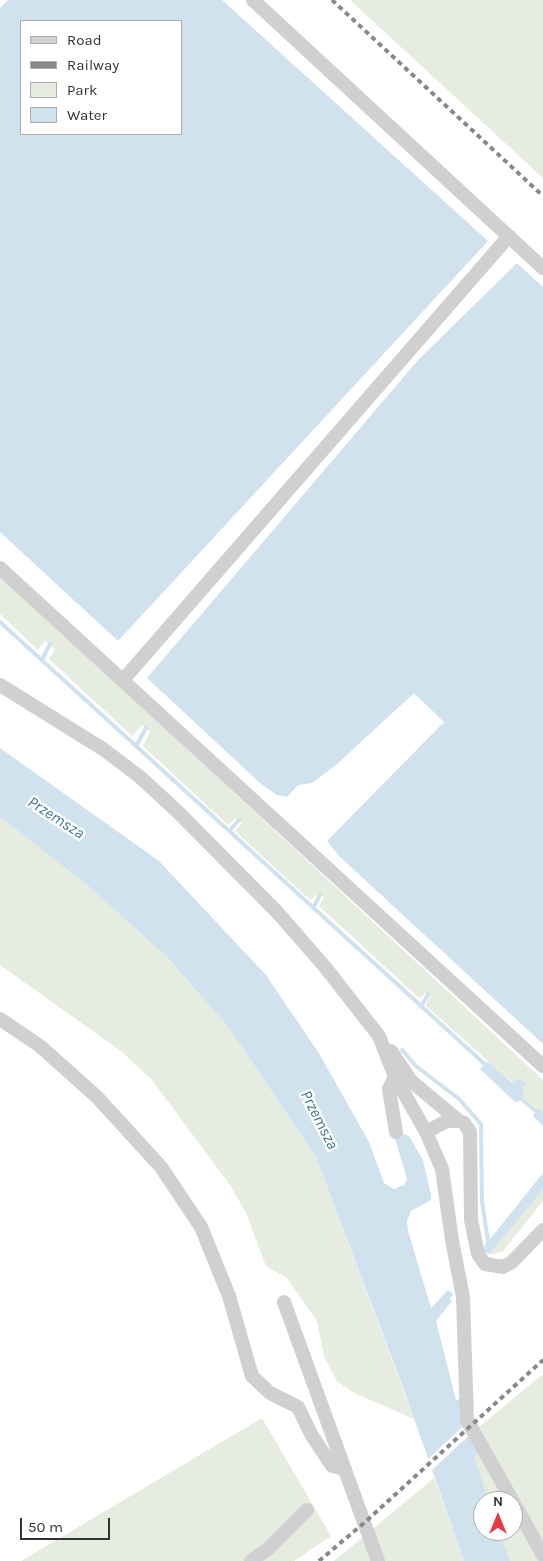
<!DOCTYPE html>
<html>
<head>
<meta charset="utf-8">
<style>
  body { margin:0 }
  #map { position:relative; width:543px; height:1561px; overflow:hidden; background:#fff; font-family:Karla,sans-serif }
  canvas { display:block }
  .legend { position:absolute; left:20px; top:20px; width:162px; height:115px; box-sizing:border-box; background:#fff; border:1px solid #adadad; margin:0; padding:6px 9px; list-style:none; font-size:15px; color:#333 }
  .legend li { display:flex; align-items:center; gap:10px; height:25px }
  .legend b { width:25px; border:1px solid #adadad }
  .north { position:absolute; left:473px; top:1491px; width:50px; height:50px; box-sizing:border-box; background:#fff; border:1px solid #adadad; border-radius:50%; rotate:0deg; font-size:14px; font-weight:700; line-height:20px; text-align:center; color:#333 }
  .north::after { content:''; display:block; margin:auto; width:18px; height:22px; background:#e63946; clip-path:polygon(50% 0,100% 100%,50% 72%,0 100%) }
  .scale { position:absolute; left:20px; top:1518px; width:90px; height:22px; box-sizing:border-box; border:2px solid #333; border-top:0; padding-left:6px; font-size:15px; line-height:18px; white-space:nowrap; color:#333; -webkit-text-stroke:4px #fff; paint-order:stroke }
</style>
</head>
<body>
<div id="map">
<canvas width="543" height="1561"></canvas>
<ul class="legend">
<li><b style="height:6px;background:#d0d0d0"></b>Road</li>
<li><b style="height:6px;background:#888"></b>Railway</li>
<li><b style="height:14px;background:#e6ecdf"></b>Park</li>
<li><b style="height:14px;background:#cfe2ee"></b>Water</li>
</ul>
<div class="north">N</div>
<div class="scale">50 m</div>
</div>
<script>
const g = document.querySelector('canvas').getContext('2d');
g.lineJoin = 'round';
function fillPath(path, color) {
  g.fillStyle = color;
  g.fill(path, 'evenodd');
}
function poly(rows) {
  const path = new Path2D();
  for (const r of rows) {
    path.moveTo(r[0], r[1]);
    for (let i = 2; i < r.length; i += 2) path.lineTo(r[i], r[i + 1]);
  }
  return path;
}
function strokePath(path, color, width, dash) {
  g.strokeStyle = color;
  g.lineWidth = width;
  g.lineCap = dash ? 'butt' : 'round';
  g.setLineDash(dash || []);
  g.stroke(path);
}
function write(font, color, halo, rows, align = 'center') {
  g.font = font + ' Karla,sans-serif';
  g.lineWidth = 5;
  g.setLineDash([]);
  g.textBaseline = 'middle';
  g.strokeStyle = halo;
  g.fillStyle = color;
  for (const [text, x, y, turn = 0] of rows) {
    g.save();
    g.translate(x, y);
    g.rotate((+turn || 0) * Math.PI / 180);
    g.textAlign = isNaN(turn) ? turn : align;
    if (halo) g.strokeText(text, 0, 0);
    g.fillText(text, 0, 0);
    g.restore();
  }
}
const green = poly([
  [350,0,543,0,543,178],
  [0,575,543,1080,543,1112,539,1109,537,1110,523,1098,523,1088,527,1084,518,1078,513,1083,426,1006,430,994,426,993,419,998,319,906,324,897,318,894,310,900,235,831,242,823,236,818,228,825,143,746,150,732,142,725,132,736,49,659,55,649,45,641,38,650,0,614],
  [0,817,87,885,167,957,229,1028,316,1157,414,1419,354,1393,337,1381,324,1356,317,1321,287,1278,266,1266,246,1213,230,1185,152,1080,122,1052,0,965],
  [543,1190,543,1201,503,1251,495,1254,489,1254],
  [543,1374,543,1561,510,1561,500,1531,513,1531,513,1501,489,1501,467,1437],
  [262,1418,331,1536,294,1561,21,1561],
  [434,1478,464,1561,334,1561]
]);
const water = poly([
  [8,0,222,0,488,241,118,641,0,532,0,8],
  [181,21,181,134,21,134,21,21],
  [517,263,543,287,543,1044,340,857,327,841,444,722,414,693,336,765,312,783,298,785,287,797,277,795,260,783,147,678,419,359],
  [0,748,159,861,266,975,320,1055,369,1142,384,1183,394,1189,404,1185,407,1179,395,1138,402,1133,409,1136,423,1160,431,1195,431,1200,411,1211,407,1221,408,1231,431,1308,448,1290,453,1294,450,1299,452,1301,436,1321,456,1400,469,1396,470,1414,491,1450,474,1456,489,1501,483,1501,483,1531,500,1531,510,1561,464,1561,405,1393,316,1157,229,1028,167,957,87,885,0,817],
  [488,1061,512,1083,518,1078,527,1084,523,1088,523,1098,537,1110,539,1108,543,1112,543,1126,533,1116,535,1113,521,1101,515,1102,480,1069],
  [543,1173,543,1190,489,1254,483,1248]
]);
const pier = poly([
  [473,1417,480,1425,430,1472,426,1461]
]);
const stream = poly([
  [0,622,488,1067],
  [42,660,50,644],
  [136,746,146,728],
  [229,831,239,820],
  [313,908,320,895],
  [421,1007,428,994],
  [402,1050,416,1066,459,1099,481,1124,482,1201,488,1241,486,1251]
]);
const minor = poly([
  [253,0,543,268],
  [0,568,543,1066],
  [123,680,509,236],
  [0,685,103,749,140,777,178,812,278,913,325,967,379,1036,395,1077,426,1132,442,1169,452,1240,463,1297,467,1420,543,1555],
  [0,1019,40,1046,97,1097,161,1167,201,1227,229,1296,252,1376,270,1393,298,1407,311,1434,332,1466,345,1469],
  [391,1051,411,1081,459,1121],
  [395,1077,389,1089,396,1132],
  [426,1132,447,1121,459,1121,464,1123,470,1132,471,1220,478,1254,485,1264,503,1267,512,1262,543,1230],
  [284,1302,378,1561],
  [251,1561,268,1549,307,1510]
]);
const rail = poly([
  [332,0,543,196],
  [319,1561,364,1523,543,1360]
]);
const waterNames = [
  ["Przemsza",56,818,33],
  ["Przemsza",319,1120,63]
];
fillPath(green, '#e6ecdf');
fillPath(water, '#cfe2ee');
fillPath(pier, '#fff');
strokePath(stream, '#cfe2ee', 4);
strokePath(minor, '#d0d0d0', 14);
strokePath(rail, '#888', 4, [5, 4]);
write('italic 16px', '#3f7597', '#fff', waterNames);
</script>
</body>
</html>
